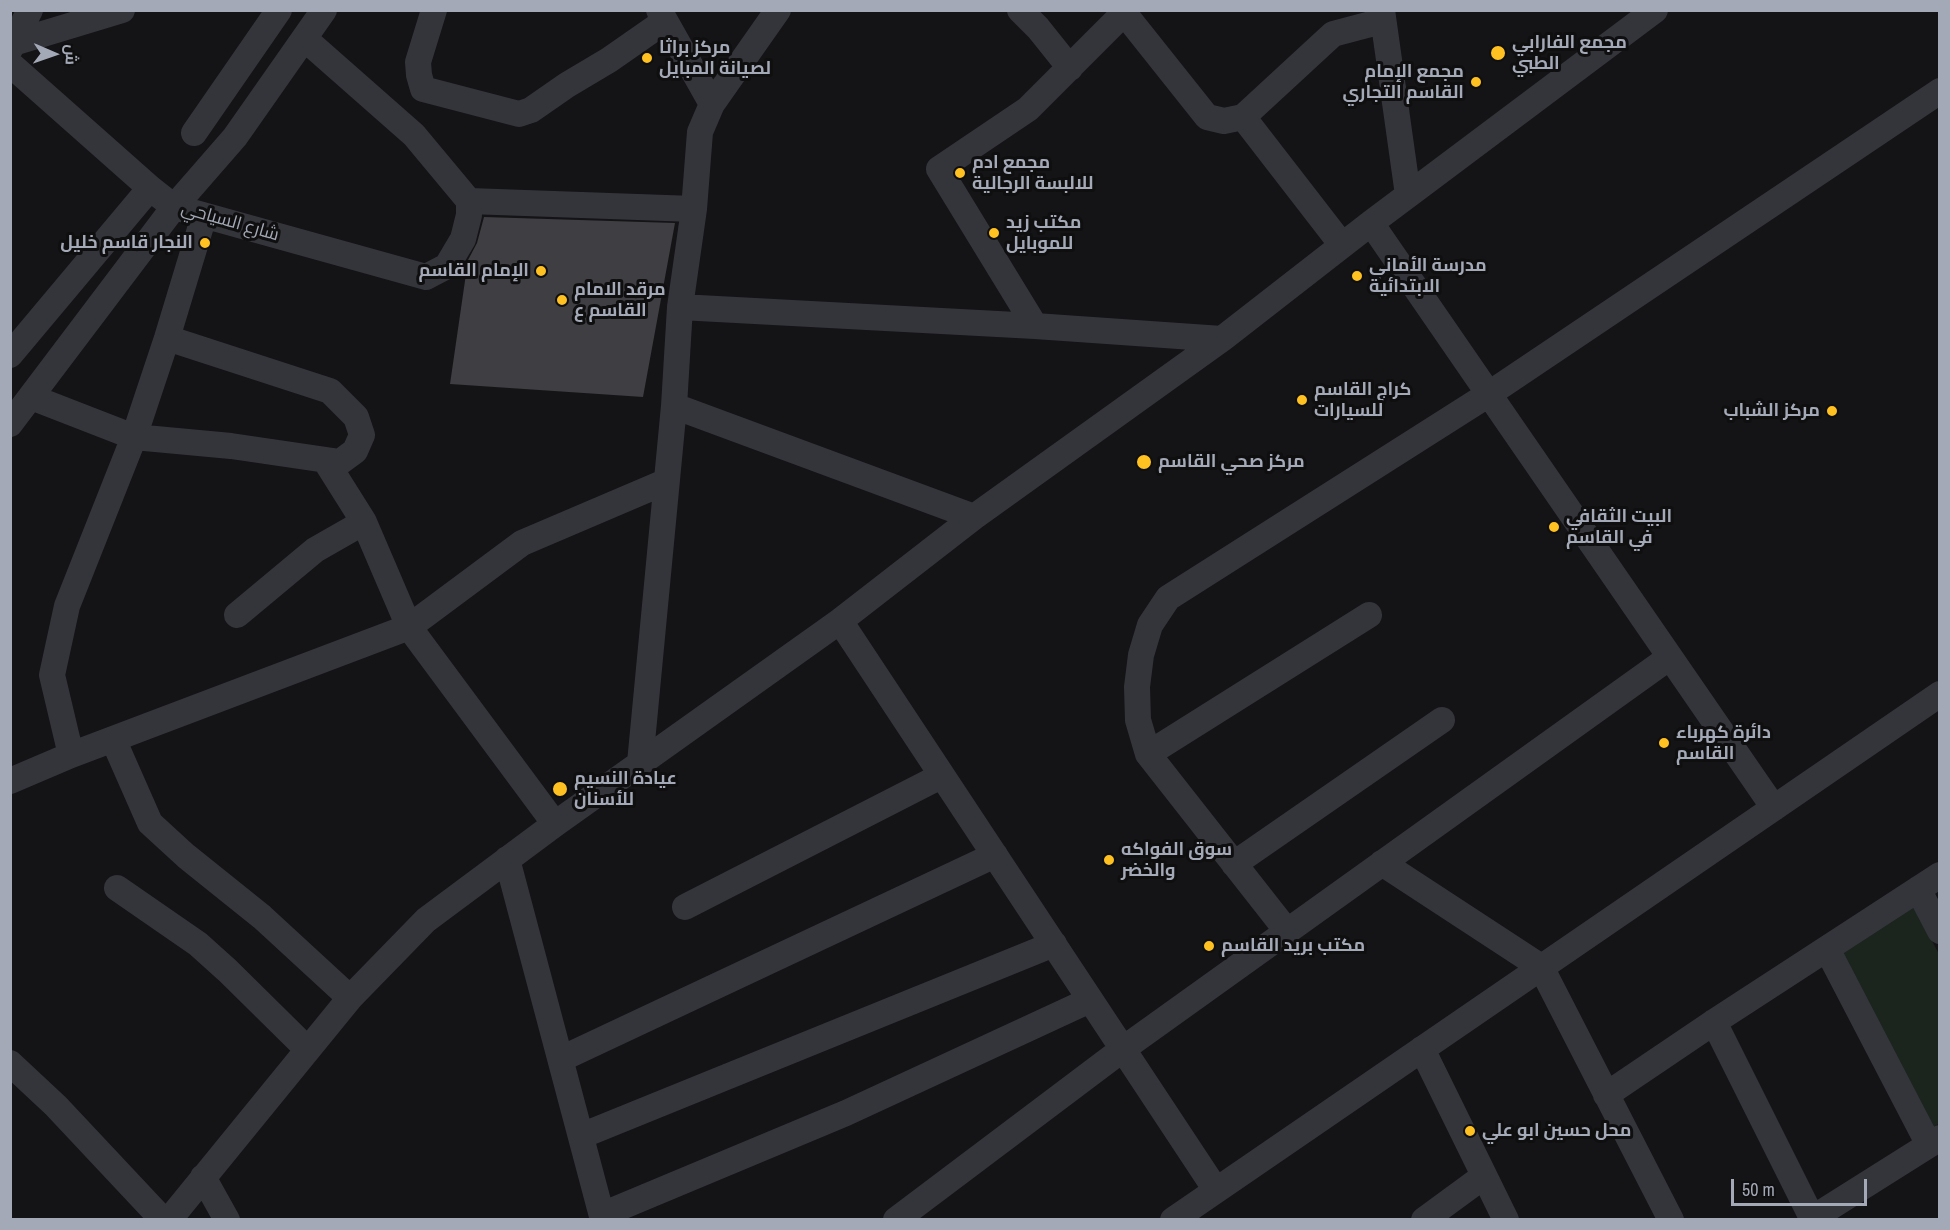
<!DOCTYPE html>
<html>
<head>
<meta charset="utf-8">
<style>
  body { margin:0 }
  #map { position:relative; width:1950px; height:1230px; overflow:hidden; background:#141315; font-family:"Archivo Narrow",Cairo,sans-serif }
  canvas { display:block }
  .frame { position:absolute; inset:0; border:12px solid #a4a9b7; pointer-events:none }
  .north { position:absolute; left:24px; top:24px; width:60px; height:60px; -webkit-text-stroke:4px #0f0f10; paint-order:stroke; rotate:92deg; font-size:16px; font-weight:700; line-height:24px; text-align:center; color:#a4a9b7 }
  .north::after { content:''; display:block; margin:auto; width:21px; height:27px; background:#a4a9b7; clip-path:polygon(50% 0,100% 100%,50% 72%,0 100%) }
  .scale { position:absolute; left:1731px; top:1179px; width:136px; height:27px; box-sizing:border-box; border:3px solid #a4a9b7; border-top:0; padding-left:8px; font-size:18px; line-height:21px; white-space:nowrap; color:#a4a9b7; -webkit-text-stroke:4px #0f0f10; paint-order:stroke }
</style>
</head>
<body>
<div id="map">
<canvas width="1950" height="1230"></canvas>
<div class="frame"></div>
<div class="north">ش</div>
<div class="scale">50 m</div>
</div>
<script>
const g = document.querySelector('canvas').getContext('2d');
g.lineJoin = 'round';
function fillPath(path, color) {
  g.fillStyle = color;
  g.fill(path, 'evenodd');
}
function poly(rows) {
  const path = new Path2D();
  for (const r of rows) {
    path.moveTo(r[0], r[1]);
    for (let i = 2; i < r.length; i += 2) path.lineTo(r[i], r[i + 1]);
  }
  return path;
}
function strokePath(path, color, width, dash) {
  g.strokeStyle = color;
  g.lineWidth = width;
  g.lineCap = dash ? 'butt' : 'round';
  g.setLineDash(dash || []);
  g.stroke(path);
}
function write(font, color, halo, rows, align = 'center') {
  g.font = font + ' "Archivo Narrow",Cairo,sans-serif';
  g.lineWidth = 6;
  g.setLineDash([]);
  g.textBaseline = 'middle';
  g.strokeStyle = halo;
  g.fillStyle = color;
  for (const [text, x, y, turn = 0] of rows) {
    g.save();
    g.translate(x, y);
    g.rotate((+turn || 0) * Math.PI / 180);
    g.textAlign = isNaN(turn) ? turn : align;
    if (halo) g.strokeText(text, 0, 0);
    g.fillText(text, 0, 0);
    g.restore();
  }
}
const green = poly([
  [1912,903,1939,954,1940,1123,1932,1128,1836,951]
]);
const building = poly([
  [484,217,675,223,643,397,450,384,468,260,477,243]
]);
const minor = poly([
  [434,10,418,62,419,75,423,89,519,114,531,110,567,85,609,60,665,21],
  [659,10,712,104],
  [1020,10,1038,28,1070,68],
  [1382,10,1408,195],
  [1125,14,1207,117,1224,121,1243,117,1333,34,1382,21],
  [13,43,122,10],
  [10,49,30,10],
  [10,64,150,188,174,207,426,277,447,266,463,239,469,215,469,201,414,135,305,39],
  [1243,117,1342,245],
  [194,133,279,10],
  [469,201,694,209],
  [1371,223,1774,808],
  [680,307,1035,326,1222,339],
  [1035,326,939,169,1028,109,1127,10],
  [10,355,150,188],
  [31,397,134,437,231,446,340,462,355,451,362,435,356,417,330,391,167,338],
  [674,406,974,517],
  [10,424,174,207,235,137,324,10],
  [325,460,364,522,409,627,555,824],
  [237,615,315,550,364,522],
  [840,621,1216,1190],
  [113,739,150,823,186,856,262,917,350,998],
  [1148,754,1369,615],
  [71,755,52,675,67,606,134,437,167,338,204,216],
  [640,763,674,406,680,307,694,209,700,132,712,104,778,10],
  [10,781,71,755,409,627,522,543,665,482],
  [507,859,603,1220],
  [1382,863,1541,967,1671,1220],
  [1234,864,1442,720],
  [117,888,198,944,228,971,307,1049],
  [1918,889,1940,931],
  [685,907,941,776],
  [1287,931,1148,754,1138,720,1137,687,1141,655,1150,625,1168,598,1489,394,1940,91],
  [1827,949,1929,1145],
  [1714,1022,1813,1220],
  [1422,1049,1506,1220],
  [561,1059,995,855],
  [10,1063,56,1106,163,1220],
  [1606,1095,1714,1022,1940,875],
  [581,1136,1054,944],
  [203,1177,227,1220],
  [602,1215,846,1113,1090,1000],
  [1813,1218,1940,1138],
  [169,1220,350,998,426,920,555,824,840,621,974,517,1222,339,1371,223,1655,10],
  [896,1220,1123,1049,1670,657],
  [1173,1220,1940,694],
  [1424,1220,1484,1176]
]);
const markers = [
  [1498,53,8,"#ffc022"],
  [647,58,6,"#ffc022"],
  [1476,82,6,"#ffc022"],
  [960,173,6,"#ffc022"],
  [994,233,6,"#ffc022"],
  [205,243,6,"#ffc022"],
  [541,271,6,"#ffc022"],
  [1357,276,6,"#ffc022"],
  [562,300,6,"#ffc022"],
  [1302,400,6,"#ffc022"],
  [1832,411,6,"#ffc022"],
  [1144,462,8,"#ffc022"],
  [1554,527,6,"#ffc022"],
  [1664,743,6,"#ffc022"],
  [560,789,8,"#ffc022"],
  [1109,860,6,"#ffc022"],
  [1209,946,6,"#ffc022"],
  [1470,1131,6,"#ffc022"]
];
const poiNames = [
  ["مجمع الفارابي",1512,43],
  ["الطبي",1512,64],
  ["مركز براثا",659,48],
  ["لصيانة المبايل",659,69],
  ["مجمع الإمام",1464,72,"right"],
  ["القاسم التجاري",1464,93,"right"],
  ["مجمع ادم",972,163],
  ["للالبسة الرجالية",972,184],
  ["مكتب زيد",1006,223],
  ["للموبايل",1006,244],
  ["النجار قاسم خليل",193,243,"right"],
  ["مدرسة الأماني",1369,266],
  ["الابتدائية",1369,287],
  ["الإمام القاسم",529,271,"right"],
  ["مرقد الامام",574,290],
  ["القاسم ع",574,311],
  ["كراج القاسم",1314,390],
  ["للسيارات",1314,411],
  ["مركز الشباب",1820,411,"right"],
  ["مركز صحي القاسم",1158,462],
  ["البيت الثقافي",1566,517],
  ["في القاسم",1566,538],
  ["دائرة كهرباء",1676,733],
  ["القاسم",1676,754],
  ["عيادة النسيم",574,779],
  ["للأسنان",574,800],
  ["سوق الفواكه",1121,850],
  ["والخضر",1121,871],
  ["مكتب بريد القاسم",1221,946],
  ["محل حسين ابو علي",1482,1131]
];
const streetNames = [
  ["شارع السياحي",230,222,16]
];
fillPath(green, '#1b241d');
fillPath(building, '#3e3e43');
strokePath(minor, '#34353b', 26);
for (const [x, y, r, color] of markers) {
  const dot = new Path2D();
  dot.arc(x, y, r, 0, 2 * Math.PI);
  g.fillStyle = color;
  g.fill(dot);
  strokePath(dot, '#0f0f10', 2);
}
write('bold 18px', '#a4a9b7', '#0f0f10', poiNames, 'left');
write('18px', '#a4a9b7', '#0f0f10', streetNames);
</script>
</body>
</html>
